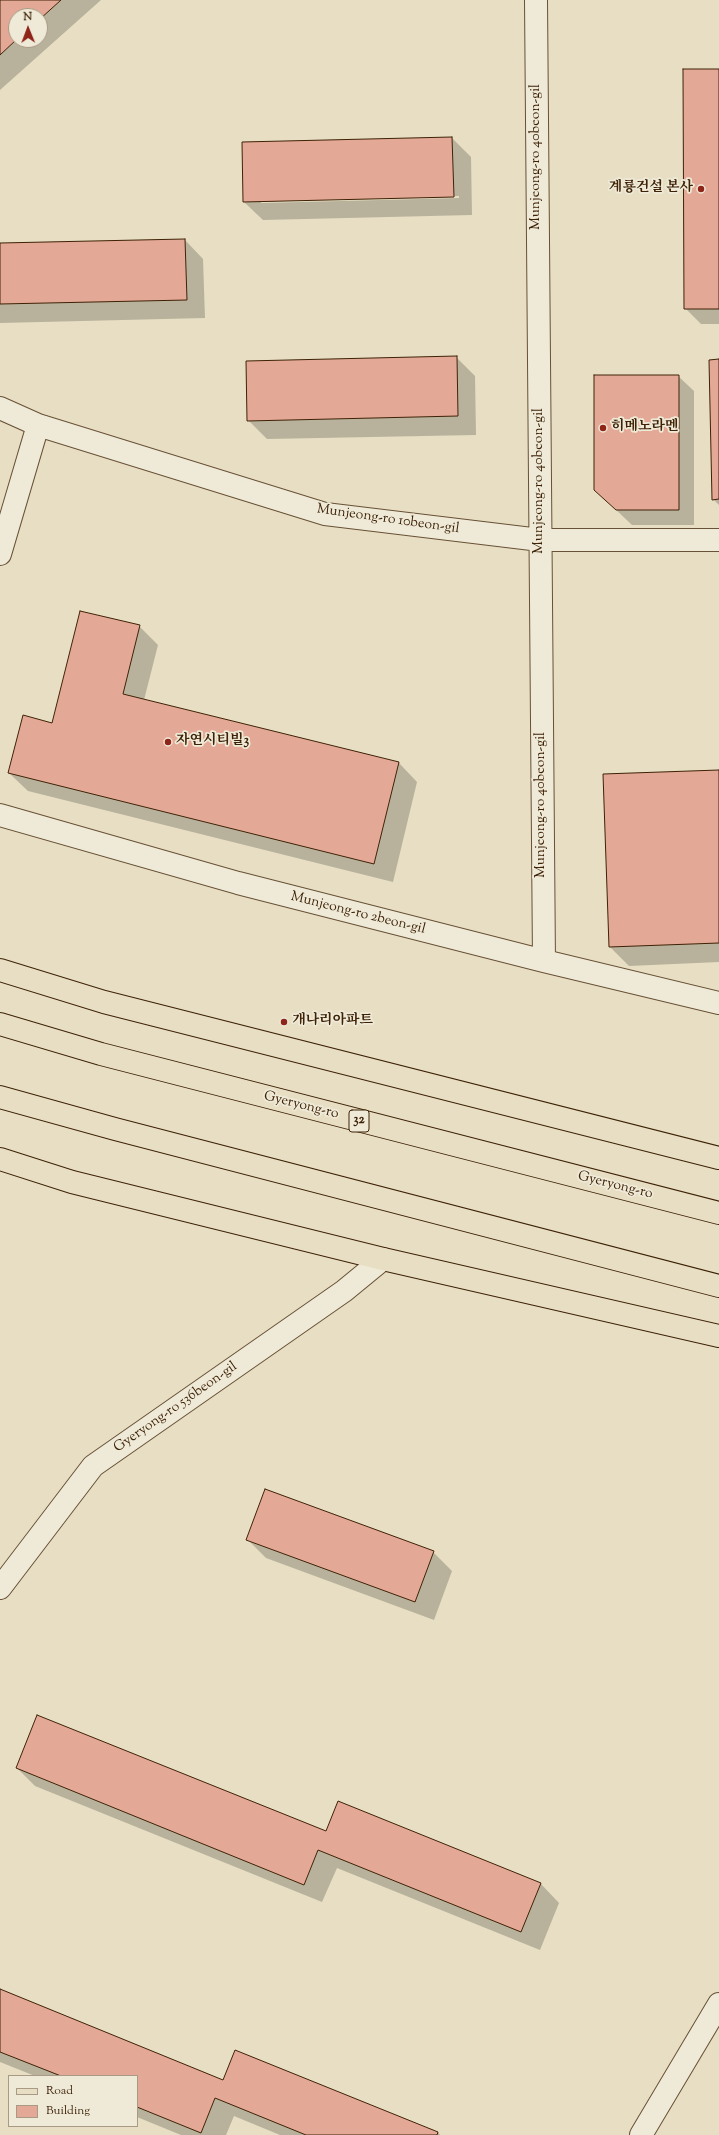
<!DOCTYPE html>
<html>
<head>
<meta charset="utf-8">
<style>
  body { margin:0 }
  #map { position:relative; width:719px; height:2135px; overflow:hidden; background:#e7dec3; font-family:"Sorts Mill Goudy",serif }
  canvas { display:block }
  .legend { position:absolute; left:8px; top:2075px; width:130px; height:52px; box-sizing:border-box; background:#efead8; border:1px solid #a89a84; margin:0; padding:5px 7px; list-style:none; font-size:12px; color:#3e2206 }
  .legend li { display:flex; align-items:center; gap:8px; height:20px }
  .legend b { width:20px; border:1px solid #a89a84 }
  .north { position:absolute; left:8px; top:8px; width:40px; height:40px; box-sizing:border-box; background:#efead8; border:1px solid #a89a84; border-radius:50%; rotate:359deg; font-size:11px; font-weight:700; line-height:16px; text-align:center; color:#3e2206 }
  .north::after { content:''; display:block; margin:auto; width:14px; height:18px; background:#8f2418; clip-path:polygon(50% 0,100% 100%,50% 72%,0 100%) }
</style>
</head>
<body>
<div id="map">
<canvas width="719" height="2135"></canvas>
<ul class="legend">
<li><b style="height:5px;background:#e7dec3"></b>Road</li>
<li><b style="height:11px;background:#e4a896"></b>Building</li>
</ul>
<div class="north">N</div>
</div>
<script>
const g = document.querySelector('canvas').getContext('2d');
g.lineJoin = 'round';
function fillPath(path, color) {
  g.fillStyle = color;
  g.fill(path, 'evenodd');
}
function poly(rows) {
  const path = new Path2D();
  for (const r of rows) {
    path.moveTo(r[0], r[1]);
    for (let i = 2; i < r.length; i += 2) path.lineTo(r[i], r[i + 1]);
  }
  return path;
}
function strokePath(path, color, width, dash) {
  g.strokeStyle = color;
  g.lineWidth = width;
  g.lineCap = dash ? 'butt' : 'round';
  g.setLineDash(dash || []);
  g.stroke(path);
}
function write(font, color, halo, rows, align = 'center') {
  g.font = font + ' "Sorts Mill Goudy","Noto Serif KR",serif';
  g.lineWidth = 3.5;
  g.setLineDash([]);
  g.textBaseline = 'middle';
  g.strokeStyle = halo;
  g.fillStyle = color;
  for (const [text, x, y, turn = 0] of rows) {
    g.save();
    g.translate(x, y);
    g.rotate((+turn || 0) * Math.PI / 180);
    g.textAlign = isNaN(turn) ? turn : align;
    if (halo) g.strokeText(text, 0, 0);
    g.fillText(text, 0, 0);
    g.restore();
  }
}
const shadow = poly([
  [0,0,101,0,0,90],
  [16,16,40,16,40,40,16,40],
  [719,70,719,324,701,324,685,308],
  [452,138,471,157,472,215,263,220,244,202],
  [459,196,459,198,261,203,261,201],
  [185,240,203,259,205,318,0,323,0,244],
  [456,357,475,376,476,435,267,439,248,420],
  [719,360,719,505,713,499],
  [678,376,694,391,694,525,632,525,611,505],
  [139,626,158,645,144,700,399,763,417,782,393,882,28,791,9,773],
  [719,771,719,962,629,966,610,947],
  [247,1539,433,1552,452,1571,434,1620,266,1558],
  [17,1768,327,1833,541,1884,559,1903,540,1950,337,1868,322,1902,35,1786],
  [0,1990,224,2081,438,2132,440,2135,280,2135,234,2116,226,2135,181,2135,137,2117,137,2076,35,2076,0,2062]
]);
const building = poly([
  [0,0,61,0,40,19,40,16,16,16,16,40,0,55,0,0],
  [683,69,719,69,719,309,684,309,683,69],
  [452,137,454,197,243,202,242,142,452,137],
  [185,239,187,300,0,304,0,243,185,239],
  [457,356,458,416,247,421,246,361,457,356],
  [719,359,719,499,712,500,709,360,719,359],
  [594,375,679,375,679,510,616,510,594,490,594,375],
  [80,611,140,625,123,694,399,762,374,864,8,773,23,715,52,723,80,611],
  [719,770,719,943,609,947,603,774,719,770],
  [265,1489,434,1551,415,1602,246,1540,265,1489],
  [37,1715,326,1831,338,1801,541,1883,521,1932,318,1850,304,1885,16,1768,37,1715],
  [0,1989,223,2080,235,2050,438,2132,437,2135,306,2135,215,2098,201,2133,137,2107,137,2076,61,2076,0,2052,0,1989]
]);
const minor = poly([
  [536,0,544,961],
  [0,408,38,425,325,514,540,540,719,540],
  [0,554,38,425],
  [0,815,238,883,544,961,719,1003],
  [0,1588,93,1466,344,1291,383,1259],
  [641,2135,719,2004]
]);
const primary = poly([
  [0,970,104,1002,719,1158],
  [0,1024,101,1054,719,1213],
  [0,1097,115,1129,719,1286],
  [0,1159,72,1182,383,1259,719,1336]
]);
const markers = [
  [701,189,4,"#8f2418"],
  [603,428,4,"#8f2418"],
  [168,742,4,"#8f2418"],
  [284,1022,4,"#8f2418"]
];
const shields = [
  [359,1121,20]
];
const shieldNames = [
  ["32",359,1121]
];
const streetNames = [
  ["Munjeong-ro 40beon-gil",537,157,-90],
  ["Munjeong-ro 40beon-gil",540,481,-90],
  ["Munjeong-ro 10beon-gil",388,520,8],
  ["Munjeong-ro 40beon-gil",542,805,-90],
  ["Munjeong-ro 2beon-gil",358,914,14],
  ["Gyeryong-ro",301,1106,14],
  ["Gyeryong-ro",615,1186,14],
  ["Gyeryong-ro 536beon-gil",176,1408,-35]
];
const poiNames = [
  ["계룡건설 본사",693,189,"right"],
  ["히메노라멘",611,428],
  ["자연시티빌3",176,742],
  ["개나리아파트",292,1022]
];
fillPath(shadow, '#0003');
fillPath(building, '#e4a896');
strokePath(building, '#3e2206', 1);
strokePath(minor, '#685135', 24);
strokePath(primary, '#3e2206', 24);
strokePath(minor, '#efead8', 22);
strokePath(primary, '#e7dec3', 22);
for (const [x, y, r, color] of markers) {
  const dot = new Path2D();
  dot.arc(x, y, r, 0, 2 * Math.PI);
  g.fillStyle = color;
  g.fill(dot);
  strokePath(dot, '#efead8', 1.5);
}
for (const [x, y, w] of shields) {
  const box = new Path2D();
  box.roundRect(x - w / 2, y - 11, w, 22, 3);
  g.fillStyle = '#efead8';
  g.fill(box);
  strokePath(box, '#3e2206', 1);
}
write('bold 13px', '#3e2206', null, shieldNames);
write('14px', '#3e2206', '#efead8', streetNames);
write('bold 14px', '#3e2206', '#efead8', poiNames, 'left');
</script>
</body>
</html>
